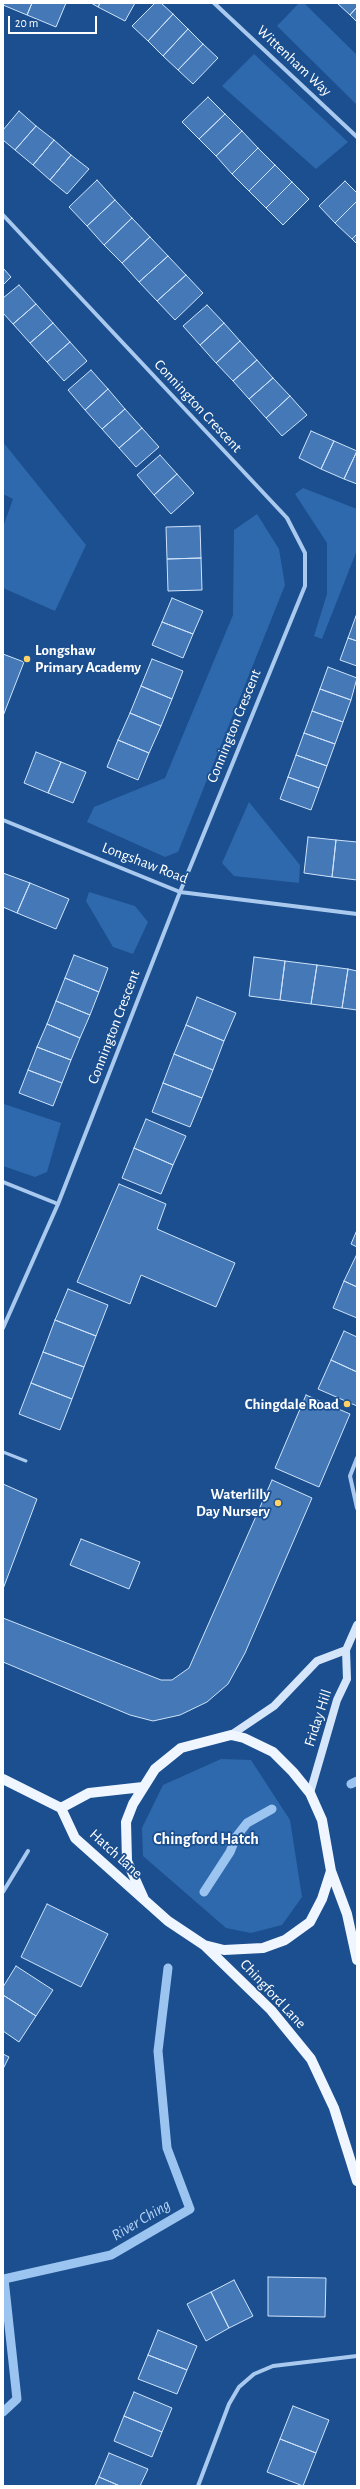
<!DOCTYPE html>
<html>
<head>
<meta charset="utf-8">
<style>
  body { margin:0 }
  #map { position:relative; width:360px; height:2489px; overflow:hidden; background:#1b4f8f; font-family:"Alegreya Sans",sans-serif }
  canvas { display:block }
  .frame { position:absolute; inset:0; border:4px solid #fff; pointer-events:none }
  .scale { position:absolute; left:8px; top:16px; width:89px; height:18px; box-sizing:border-box; border:2px solid #fff; border-top:0; padding-left:5px; font-size:12px; line-height:14px; white-space:nowrap; color:#fff; -webkit-text-stroke:3px #1b4f8f; paint-order:stroke }
</style>
</head>
<body>
<div id="map">
<canvas width="360" height="2489"></canvas>
<div class="frame"></div>
<div class="scale">20 m</div>
</div>
<script>
const g = document.querySelector('canvas').getContext('2d');
g.lineJoin = 'round';
function fillPath(path, color) {
  g.fillStyle = color;
  g.fill(path, 'evenodd');
}
function poly(rows) {
  const path = new Path2D();
  for (const r of rows) {
    path.moveTo(r[0], r[1]);
    for (let i = 2; i < r.length; i += 2) path.lineTo(r[i], r[i + 1]);
  }
  return path;
}
function strokePath(path, color, width, dash) {
  g.strokeStyle = color;
  g.lineWidth = width;
  g.lineCap = dash ? 'butt' : 'round';
  g.setLineDash(dash || []);
  g.stroke(path);
}
function write(font, color, halo, rows, align = 'center') {
  g.font = font + ' "Alegreya Sans",sans-serif';
  g.lineWidth = 3.5;
  g.setLineDash([]);
  g.textBaseline = 'middle';
  g.strokeStyle = halo;
  g.fillStyle = color;
  for (const [text, x, y, turn = 0] of rows) {
    g.save();
    g.translate(x, y);
    g.rotate((+turn || 0) * Math.PI / 180);
    g.textAlign = isNaN(turn) ? turn : align;
    if (halo) g.strokeText(text, 0, 0);
    g.fillText(text, 0, 0);
    g.restore();
  }
}
const green = poly([
  [299,3,304,3,357,55,357,105,277,26],
  [254,54,348,142,316,169,222,86],
  [3,442,86,545,55,611,3,588,3,527,13,499,3,494],
  [303,488,357,509,357,550,322,639,314,636,327,594,327,543,295,494],
  [257,514,279,549,285,585,178,852,165,857,87,822,94,807,165,778,233,615,234,530],
  [249,802,300,865,299,883,234,876,222,863],
  [89,892,135,906,148,922,133,954,113,947,86,901],
  [4,1104,61,1123,47,1172,35,1177,3,1166],
  [221,1759,251,1760,290,1820,302,1897,282,1925,251,1933,226,1928,143,1856,142,1828,163,1785]
]);
const stream = poly([
  [351,1784,357,1781],
  [204,1892,230,1852,236,1837,247,1823,272,1809],
  [3,2412,17,2399,4,2279,111,2255,190,2209,167,2148,158,2051,168,1968]
]);
const building = poly([
  [3,3,32,3,27,15,3,5,3,3],
  [32,3,66,3,56,27,27,15,32,3],
  [91,3,100,3,98,7,91,3],
  [100,3,135,3,125,21,98,7,100,3],
  [155,3,161,3,173,14,148,41,132,26,155,3],
  [337,3,357,3,357,7,350,15,337,3],
  [357,7,357,22,350,15,357,7],
  [173,14,188,29,163,56,148,41,173,14],
  [188,29,203,44,178,70,163,56,188,29],
  [203,44,218,58,193,84,178,70,203,44],
  [208,97,225,114,199,139,182,122,208,97],
  [19,111,36,126,15,150,3,140,3,130,19,111],
  [225,114,242,131,216,156,199,139,225,114],
  [36,126,54,140,33,165,15,150,36,126],
  [242,131,258,148,232,174,216,156,242,131],
  [54,140,71,155,50,180,33,165,54,140],
  [258,148,275,165,249,191,232,174,258,148],
  [71,155,89,169,67,194,50,180,71,155],
  [275,165,292,182,266,208,249,191,275,165],
  [97,180,115,200,87,226,69,207,97,180],
  [345,181,357,193,357,201,335,223,319,206,345,181],
  [292,182,309,199,283,225,266,208,292,182],
  [115,200,132,218,104,245,87,226,115,200],
  [357,201,357,234,352,239,335,223,357,201],
  [132,218,150,237,122,263,104,245,132,218],
  [357,234,357,244,352,239,357,234],
  [150,237,168,256,139,282,122,263,150,237],
  [168,256,186,275,157,301,139,282,168,256],
  [3,268,11,277,3,285,3,268],
  [186,275,203,293,175,320,157,301,186,275],
  [19,285,36,304,13,324,3,313,3,298,19,285],
  [36,304,53,323,30,343,13,324,36,304],
  [207,305,224,323,200,345,183,326,207,305],
  [53,323,70,342,47,362,30,343,53,323],
  [224,323,240,341,216,363,200,345,224,323],
  [240,341,257,360,233,381,216,363,240,341],
  [70,342,87,361,64,381,47,362,70,342],
  [257,360,273,378,249,399,233,381,257,360],
  [91,370,108,389,85,410,68,390,91,370],
  [273,378,290,396,266,418,249,399,273,378],
  [108,389,125,409,102,429,85,410,108,389],
  [290,396,307,415,282,436,266,418,290,396],
  [125,409,142,428,119,448,102,429,125,409],
  [142,428,159,447,136,467,119,448,142,428],
  [311,431,334,441,321,469,299,458,311,431],
  [334,441,357,451,344,479,321,469,334,441],
  [357,451,357,484,344,479,357,451],
  [160,455,177,474,154,495,137,475,160,455],
  [177,474,194,493,171,514,154,495,177,474],
  [200,526,201,558,167,559,166,527,200,526],
  [201,558,202,590,168,591,167,559,201,558],
  [172,598,203,611,193,634,162,622,172,598],
  [356,616,357,616,357,641,348,638,356,616],
  [162,622,193,634,183,658,152,645,162,622],
  [348,638,357,641,357,666,340,660,348,638],
  [3,654,24,662,3,716,3,654],
  [152,659,183,671,172,699,141,686,152,659],
  [328,667,357,678,351,700,320,689,328,667],
  [141,686,172,699,161,726,130,713,141,686],
  [320,689,351,700,343,722,312,711,320,689],
  [312,711,343,722,335,744,304,733,312,711],
  [130,713,161,726,149,753,118,740,130,713],
  [304,733,335,744,327,766,296,755,304,733],
  [118,740,149,753,138,780,107,767,118,740],
  [36,752,61,762,48,793,24,783,36,752],
  [296,755,327,766,319,788,288,777,296,755],
  [61,762,86,772,73,803,48,793,61,762],
  [288,777,319,788,311,810,280,799,288,777],
  [308,837,336,840,332,877,304,873,308,837],
  [336,840,357,842,357,880,332,877,336,840],
  [3,873,30,883,17,913,3,907,3,873],
  [30,883,69,899,56,929,17,913,30,883],
  [74,955,108,968,99,992,65,978,74,955],
  [254,957,285,961,280,1000,249,996,254,957],
  [285,961,317,965,311,1004,280,1000,285,961],
  [317,965,348,969,342,1008,311,1004,317,965],
  [348,969,357,971,357,1010,342,1008,348,969],
  [65,978,99,992,90,1015,56,1001,65,978],
  [197,997,236,1013,224,1041,186,1025,197,997],
  [56,1001,90,1015,80,1038,47,1024,56,1001],
  [47,1024,80,1038,71,1060,37,1047,47,1024],
  [186,1025,224,1041,213,1070,174,1054,186,1025],
  [37,1047,71,1060,62,1083,28,1070,37,1047],
  [174,1054,213,1070,202,1098,163,1083,174,1054],
  [28,1070,62,1083,53,1106,19,1093,28,1070],
  [163,1083,202,1098,190,1127,152,1112,163,1083],
  [146,1119,186,1136,173,1165,134,1148,146,1119],
  [134,1148,173,1165,161,1194,122,1178,134,1148],
  [119,1184,166,1204,157,1229,235,1263,216,1307,141,1275,130,1304,77,1282,119,1184],
  [357,1230,357,1247,351,1244,357,1230],
  [356,1256,357,1256,357,1287,344,1281,356,1256],
  [344,1281,357,1287,357,1318,333,1308,344,1281],
  [68,1289,108,1305,96,1336,55,1320,68,1289],
  [55,1320,96,1336,84,1367,43,1352,55,1320],
  [344,1331,357,1337,357,1372,331,1360,344,1331],
  [43,1352,84,1367,72,1399,31,1383,43,1352],
  [331,1360,357,1372,357,1406,318,1389,331,1360],
  [31,1383,72,1399,60,1430,19,1414,31,1383],
  [306,1395,350,1414,319,1487,275,1468,306,1395],
  [272,1480,312,1498,245,1653,228,1684,207,1702,180,1715,153,1721,130,1715,3,1662,3,1618,161,1680,172,1680,189,1668,272,1480],
  [3,1484,37,1499,3,1589,3,1484],
  [81,1539,140,1562,129,1589,70,1565,81,1539],
  [47,1904,108,1934,81,1987,21,1957,47,1904],
  [16,1966,53,1990,36,2016,3,1995,3,1987,16,1966],
  [3,1995,36,2016,19,2042,3,2031,3,1995],
  [3,2054,9,2057,3,2069,3,2054],
  [268,2277,326,2278,325,2317,268,2316,268,2277],
  [234,2280,253,2316,229,2328,211,2292,234,2280],
  [211,2292,229,2328,206,2341,187,2304,211,2292],
  [158,2330,197,2346,187,2370,148,2355,158,2330],
  [148,2355,187,2370,177,2394,138,2379,148,2355],
  [134,2392,172,2408,162,2432,124,2416,134,2392],
  [293,2406,329,2420,316,2453,280,2439,293,2406],
  [124,2416,162,2432,152,2457,114,2441,124,2416],
  [280,2439,316,2453,303,2486,267,2472,280,2439],
  [109,2453,148,2469,140,2486,120,2486,99,2477,109,2453],
  [99,2477,120,2486,95,2486,99,2477]
]);
const service = poly([
  [3,1452,26,1461]
]);
const minor = poly([
  [214,3,357,137],
  [3,215,287,518,305,553,305,586,180,892,58,1204,3,1328],
  [3,820,180,892,357,914],
  [3,1182,58,1204],
  [357,1458,350,1476,357,1508],
  [3,1892,28,1851],
  [198,2486,229,2404,239,2387,254,2374,273,2366,357,2356]
]);
const secondary = poly([
  [231,1735,274,1706,317,1661,346,1650],
  [310,1793,337,1700,347,1679,346,1650,357,1625]
]);
const primary = poly([
  [3,1779,61,1808,75,1838,168,1921,204,1945,224,1950,263,1948,285,1940,310,1922,322,1899,331,1871,322,1820,310,1793,293,1772,273,1752,244,1738,231,1735,181,1748,155,1769,133,1804,126,1822,127,1861,144,1899],
  [61,1808,89,1793,143,1787],
  [331,1871,347,1914,357,1960],
  [205,1946,271,2010,311,2059,334,2108,357,2181]
]);
const markers = [
  [27,659,4,"#ffd166"],
  [347,1404,4,"#ffd166"],
  [278,1503,4,"#ffd166"]
];
const streetNames = [
  ["Wittenham Way",294,61,43],
  ["Connington Crescent",198,406,47],
  ["Connington Crescent",234,726,-68],
  ["Longshaw Road",145,863,21],
  ["Connington Crescent",114,1027,-69],
  ["Friday Hill",318,1718,-72],
  ["Hatch Lane",116,1854,42],
  ["Chingford Lane",273,1994,47]
];
const poiNames = [
  ["Longshaw",35,650,"left"],
  ["Primary Academy",35,667,"left"],
  ["Chingdale Road",339,1404],
  ["Waterlilly",270,1494],
  ["Day Nursery",270,1511]
];
const neighbourhoodNames = [
  ["Chingford Hatch",206,1839]
];
const waterNames = [
  ["River Ching",141,2220,-31]
];
fillPath(green, '#2e69ad');
strokePath(stream, '#9cc4f0', 9);
fillPath(building, '#4478b7');
strokePath(building, '#cfe3fa', 1);
strokePath(service, '#a9c9ee', 3);
strokePath(minor, '#a9c9ee', 4);
strokePath(secondary, '#d6e6fa', 8);
strokePath(primary, '#f0f6ff', 10);
for (const [x, y, r, color] of markers) {
  const dot = new Path2D();
  dot.arc(x, y, r, 0, 2 * Math.PI);
  g.fillStyle = color;
  g.fill(dot);
  strokePath(dot, '#1b4f8f', 1.5);
}
write('15px', '#fff', '#1b4f8f', streetNames);
write('bold 15px', '#fff', '#1b4f8f', poiNames, 'right');
write('bold 16px', '#fff', '#1b4f8f', neighbourhoodNames);
write('italic 16px', '#b5d3f5', '#1b4f8f', waterNames);
</script>
</body>
</html>
